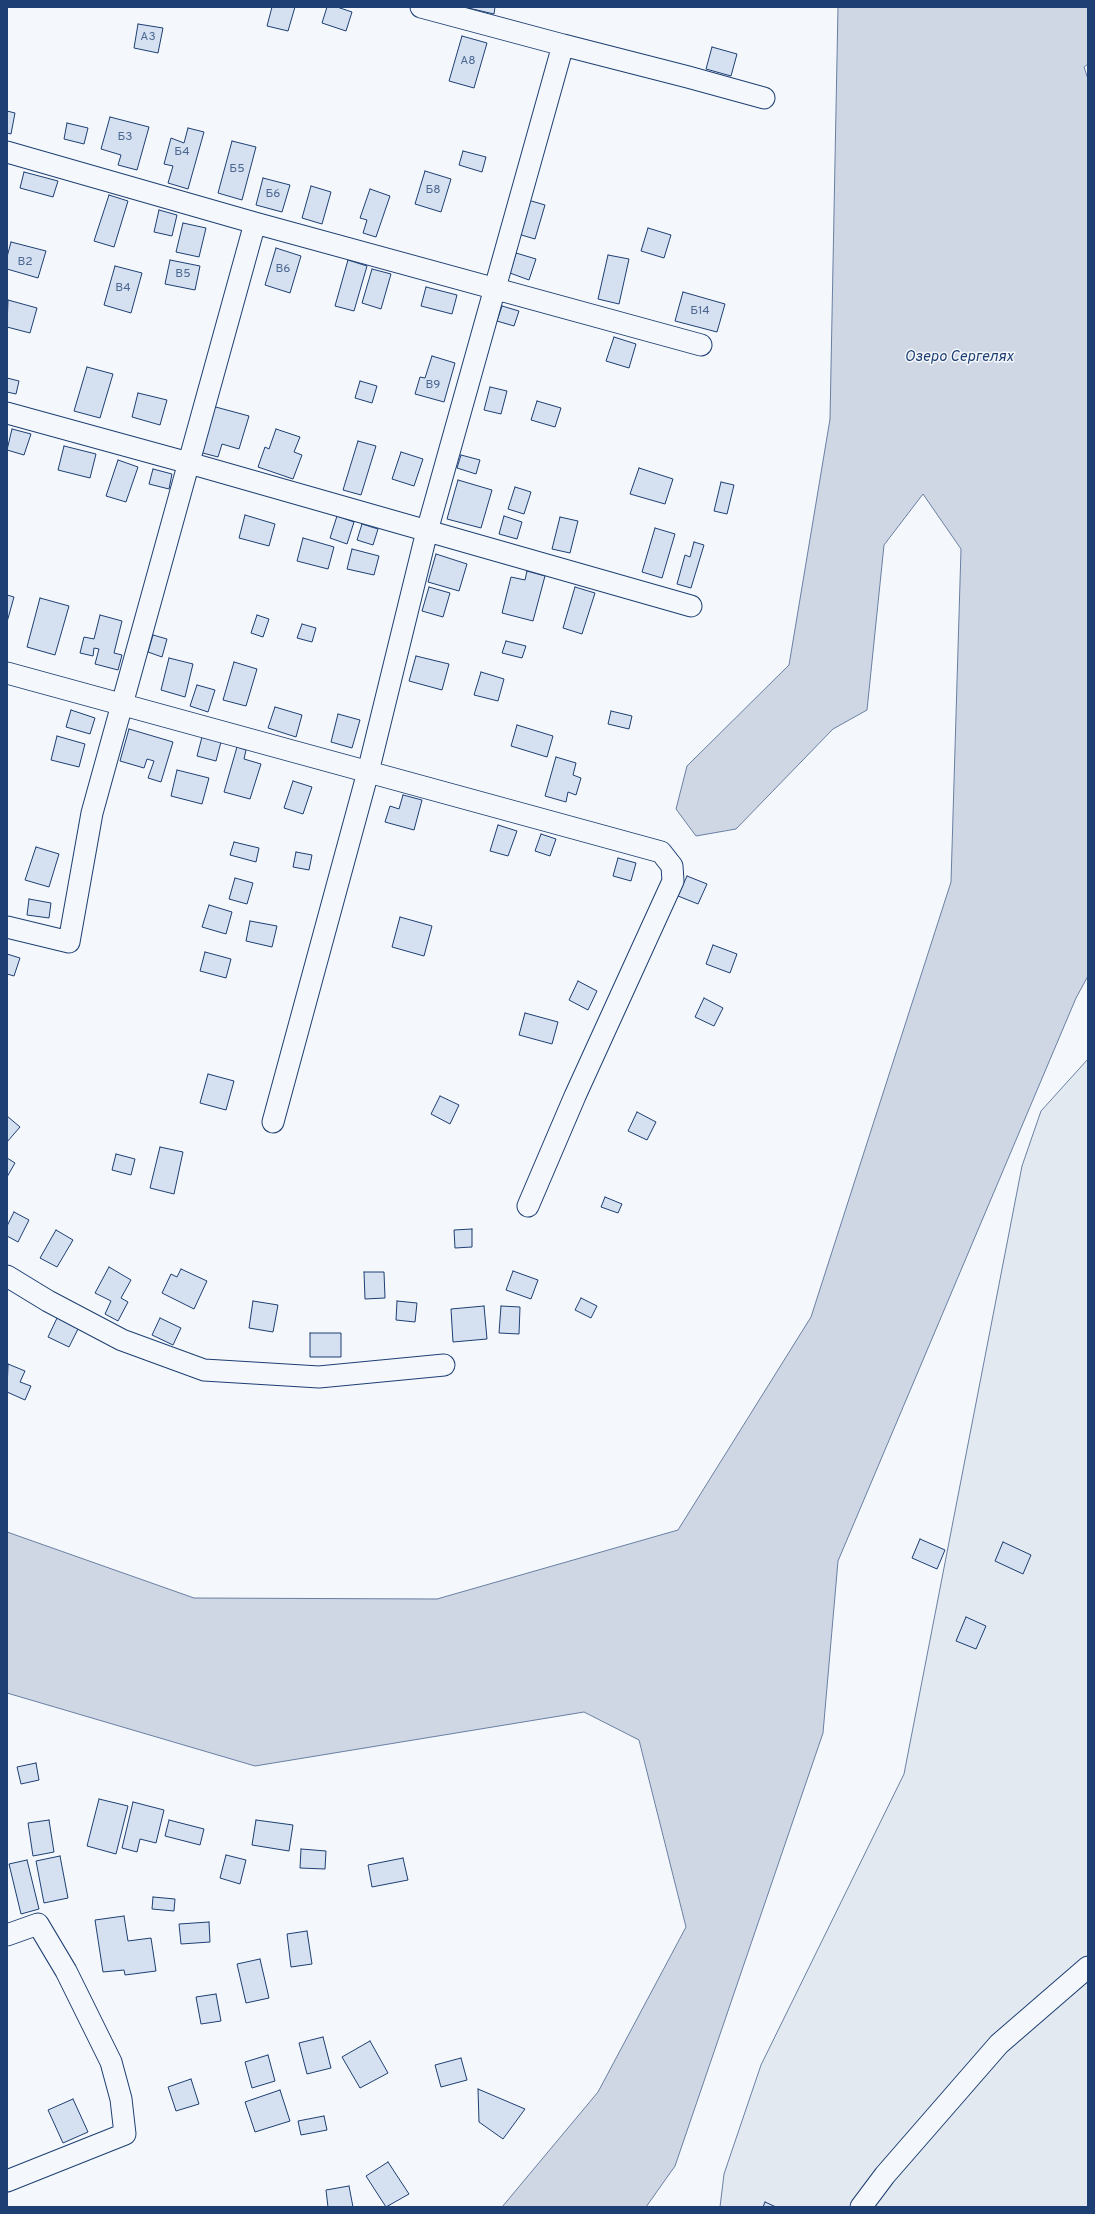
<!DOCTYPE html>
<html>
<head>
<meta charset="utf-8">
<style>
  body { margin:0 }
  #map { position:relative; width:1095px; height:2214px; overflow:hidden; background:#f4f7fb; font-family:Overpass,sans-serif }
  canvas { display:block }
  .frame { position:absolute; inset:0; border:8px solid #1d3f73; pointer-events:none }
</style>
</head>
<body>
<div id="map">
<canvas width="1095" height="2214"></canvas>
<div class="frame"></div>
</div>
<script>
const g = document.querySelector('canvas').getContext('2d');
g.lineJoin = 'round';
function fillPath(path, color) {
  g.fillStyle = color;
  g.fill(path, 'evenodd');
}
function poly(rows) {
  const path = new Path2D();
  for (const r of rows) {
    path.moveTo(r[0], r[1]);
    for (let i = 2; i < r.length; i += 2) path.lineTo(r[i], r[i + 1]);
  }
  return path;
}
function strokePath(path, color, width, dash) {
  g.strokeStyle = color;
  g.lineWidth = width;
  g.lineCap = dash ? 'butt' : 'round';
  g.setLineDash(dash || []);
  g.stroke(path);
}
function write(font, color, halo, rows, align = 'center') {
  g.font = font + ' Overpass,sans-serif';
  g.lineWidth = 3;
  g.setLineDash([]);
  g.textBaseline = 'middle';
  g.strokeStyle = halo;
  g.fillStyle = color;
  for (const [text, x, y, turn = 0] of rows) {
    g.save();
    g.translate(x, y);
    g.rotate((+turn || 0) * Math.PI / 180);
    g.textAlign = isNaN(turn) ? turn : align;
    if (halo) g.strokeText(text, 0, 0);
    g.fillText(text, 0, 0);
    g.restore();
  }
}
const green = poly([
  [1088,1059,1088,2207,720,2207,724,2174,761,2065,904,1774,1022,1166,1041,1111,1088,1059]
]);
const water = poly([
  [838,7,1088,7,1088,64,1084,67,1088,79,1088,976,1076,998,838,1561,823,1733,675,2166,646,2207,502,2207,598,2092,686,1927,639,1740,584,1712,255,1766,7,1693,7,1532,194,1598,437,1599,678,1530,811,1317,951,882,961,549,923,494,884,545,867,710,833,729,736,829,696,836,676,809,687,766,789,665,830,419,838,7]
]);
const building = poly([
  [272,7,295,7,288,31,267,26,272,7],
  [327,7,337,7,352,12,346,31,322,23,327,7],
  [464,7,495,7,494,14,464,7],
  [138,24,163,28,158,53,134,48,138,24],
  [462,36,487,43,474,88,449,81,462,36],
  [712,47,737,54,731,76,706,69,712,47],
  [7,111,15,113,11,134,7,133,7,111],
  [110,117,149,127,137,170,118,165,121,155,101,149,110,117],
  [67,123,88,128,84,144,64,139,67,123],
  [188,128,204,132,188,189,168,183,173,166,164,164,171,138,184,143,188,128],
  [232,141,256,147,242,200,218,193,232,141],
  [463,151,486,157,482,172,459,165,463,151],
  [425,171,451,179,441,212,415,204,425,171],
  [24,172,58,181,53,197,20,188,24,172],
  [263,178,290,185,282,212,256,205,263,178],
  [311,186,331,192,322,224,302,218,311,186],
  [370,189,390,196,376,237,363,233,367,220,360,218,370,189],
  [109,195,128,201,114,247,94,241,109,195],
  [528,200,545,205,535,239,518,234,528,200],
  [159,210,177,215,172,236,154,232,159,210],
  [183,223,206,228,199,257,176,252,183,223],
  [648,228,671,235,664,258,641,251,648,228],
  [11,242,46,251,38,278,7,269,7,257,11,242],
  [276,248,301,256,290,293,265,285,276,248],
  [516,253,536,259,529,280,510,273,516,253],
  [608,255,629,259,619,304,598,299,608,255],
  [170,260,200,266,195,290,165,284,170,260],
  [348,260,367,266,354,311,335,306,348,260],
  [115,266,142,273,131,313,104,305,115,266],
  [372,269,391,274,381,309,362,303,372,269],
  [426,287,457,295,452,314,421,306,426,287],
  [683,292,725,304,717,332,675,321,683,292],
  [8,300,37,308,30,333,7,327,8,300],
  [502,306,519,311,514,326,497,321,502,306],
  [614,337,636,344,629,368,606,361,614,337],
  [432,356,455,363,444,402,415,394,420,377,425,378,432,356],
  [87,367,113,374,100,418,74,411,87,367],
  [7,378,19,381,16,394,7,392,7,378],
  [360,381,377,386,372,403,355,398,360,381],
  [490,387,507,391,501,414,484,410,490,387],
  [138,393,167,400,160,425,132,417,138,393],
  [537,401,561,408,555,427,531,420,537,401],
  [212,406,249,416,239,449,222,444,218,457,199,452,212,406],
  [12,429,31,434,24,455,7,450,12,429],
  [276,429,300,437,294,452,302,455,293,479,258,467,265,447,269,449,276,429],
  [358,441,376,446,361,495,343,490,358,441],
  [64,446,96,454,90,478,58,470,64,446],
  [401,452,423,459,414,486,392,479,401,452],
  [461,455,480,460,476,474,457,468,461,455],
  [118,460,138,467,126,502,106,496,118,460],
  [639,468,673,479,665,504,630,494,639,468],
  [153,469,172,474,169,489,149,484,153,469],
  [458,480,492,490,481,528,447,519,458,480],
  [721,482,734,485,727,514,714,511,721,482],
  [515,487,531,492,524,514,508,509,515,487],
  [245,515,275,524,269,546,239,538,245,515],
  [337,516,354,522,347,544,330,538,337,516],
  [504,516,522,522,517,539,499,534,504,516],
  [560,517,578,521,570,553,552,549,560,517],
  [362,524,378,529,373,545,357,540,362,524],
  [655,528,675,534,662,578,642,572,655,528],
  [303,538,334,547,328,569,297,561,303,538],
  [694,542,704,545,691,588,677,584,685,555,690,557,694,542],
  [352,549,379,556,374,575,347,569,352,549],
  [436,554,467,564,459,591,428,582,436,554],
  [527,571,545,576,533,621,502,613,511,577,525,580,527,571],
  [429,587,450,593,443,617,422,611,429,587],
  [575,587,595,593,582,634,563,628,575,587],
  [7,595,14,597,7,622,7,595],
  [40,598,69,606,55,655,27,647,40,598],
  [100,615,122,621,114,653,122,655,118,670,95,664,99,649,94,648,93,656,80,653,84,637,94,639,100,615],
  [257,615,269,619,263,637,251,633,257,615],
  [302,624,316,628,312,642,297,638,302,624],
  [153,635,167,639,162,657,148,652,153,635],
  [506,641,526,646,522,658,502,653,506,641],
  [416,656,449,664,442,690,409,681,416,656],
  [169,658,193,664,185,697,161,690,169,658],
  [234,662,257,669,246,706,223,700,234,662],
  [481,672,504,679,498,701,474,695,481,672],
  [197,685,215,690,208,712,190,706,197,685],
  [275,707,302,715,296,737,268,728,275,707],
  [71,710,95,718,90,734,66,727,71,710],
  [611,711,632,716,629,729,608,724,611,711],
  [338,714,360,720,352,748,331,742,338,714],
  [517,725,553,736,547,757,511,746,517,725],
  [129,729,173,742,161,782,148,778,154,761,147,759,144,768,120,761,129,729],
  [57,736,85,744,79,767,51,760,57,736],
  [202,737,221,742,216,761,197,756,202,737],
  [237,747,246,750,244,759,261,764,250,799,224,792,237,747],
  [556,757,576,763,573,775,581,778,576,795,568,792,566,802,545,796,556,757],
  [177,770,209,778,202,804,171,796,177,770],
  [293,781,312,787,303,814,284,808,293,781],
  [403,795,422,800,414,830,385,822,390,806,399,809,403,795],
  [498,825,517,831,508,856,490,851,498,825],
  [541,834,556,839,550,856,535,851,541,834],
  [234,842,259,848,256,862,230,855,234,842],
  [36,847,59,854,49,887,25,880,36,847],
  [296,852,312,855,309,870,293,867,296,852],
  [618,858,636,863,631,881,613,876,618,858],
  [687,876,707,884,698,904,678,896,687,876],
  [235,878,253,883,247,904,229,899,235,878],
  [29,899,51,903,49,918,27,915,29,899],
  [209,905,232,912,226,934,202,927,209,905],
  [400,917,432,926,424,956,392,947,400,917],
  [250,921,277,926,272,947,246,941,250,921],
  [713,945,737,954,730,973,706,964,713,945],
  [205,952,231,959,226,978,200,971,205,952],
  [7,954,20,958,14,976,7,974,7,954],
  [578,981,597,991,588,1010,569,1000,578,981],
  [704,998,723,1008,714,1026,695,1017,704,998],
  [525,1013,558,1022,552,1044,519,1035,525,1013],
  [208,1074,234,1081,226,1110,200,1103,208,1074],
  [440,1096,459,1105,450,1124,431,1114,440,1096],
  [637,1112,656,1122,647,1140,628,1131,637,1112],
  [7,1116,20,1127,7,1142,7,1116],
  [160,1147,183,1152,174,1194,150,1188,160,1147],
  [116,1154,135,1159,131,1175,112,1170,116,1154],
  [7,1158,15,1163,7,1177,7,1158],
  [605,1197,622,1204,618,1213,601,1207,605,1197],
  [14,1212,29,1220,18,1242,7,1236,7,1226,14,1212],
  [472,1229,472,1247,455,1248,454,1230,472,1229],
  [56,1230,73,1240,57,1267,40,1258,56,1230],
  [109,1267,131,1280,121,1298,128,1302,118,1321,105,1314,111,1301,95,1293,109,1267],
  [181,1269,207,1281,194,1309,162,1293,171,1274,177,1277,181,1269],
  [513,1271,538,1280,531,1299,506,1290,513,1271],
  [364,1272,384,1272,385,1298,365,1299,364,1272],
  [581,1298,597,1306,591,1318,575,1310,581,1298],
  [253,1301,278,1305,273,1332,249,1328,253,1301],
  [397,1301,417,1303,415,1322,396,1320,397,1301],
  [484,1306,487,1339,453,1342,451,1309,484,1306],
  [501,1306,520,1307,519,1334,499,1333,501,1306],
  [58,1316,79,1327,69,1347,48,1337,58,1316],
  [160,1318,181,1328,173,1345,152,1335,160,1318],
  [310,1333,341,1333,341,1357,310,1357,310,1333],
  [8,1364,25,1371,20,1382,31,1386,25,1400,7,1392,8,1364],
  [920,1539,945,1550,937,1569,912,1558,920,1539],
  [1003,1542,1031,1555,1023,1574,995,1561,1003,1542],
  [966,1617,986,1626,976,1649,956,1641,966,1617],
  [36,1763,39,1780,21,1784,17,1767,36,1763],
  [99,1799,128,1806,116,1854,87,1846,99,1799],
  [133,1802,164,1810,156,1843,140,1839,137,1852,122,1848,133,1802],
  [49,1820,54,1852,33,1856,28,1823,49,1820],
  [169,1820,204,1829,200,1845,165,1836,169,1820],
  [256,1820,293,1825,289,1851,252,1845,256,1820],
  [301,1849,326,1851,325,1869,300,1868,301,1849],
  [226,1855,246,1860,240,1884,220,1878,226,1855],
  [60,1856,68,1898,44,1903,36,1861,60,1856],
  [403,1858,408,1880,372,1887,368,1865,403,1858],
  [27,1860,39,1909,21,1914,9,1864,27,1860],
  [153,1897,175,1899,174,1911,152,1909,153,1897],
  [124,1916,128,1941,151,1938,156,1971,125,1975,124,1970,103,1972,95,1920,124,1916],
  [209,1922,210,1942,181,1944,179,1924,209,1922],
  [307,1931,312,1964,291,1967,287,1934,307,1931],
  [260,1959,269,1998,246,2003,237,1964,260,1959],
  [216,1994,221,2021,201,2024,196,1997,216,1994],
  [323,2037,331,2068,307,2074,299,2043,323,2037],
  [370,2041,388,2073,360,2088,342,2057,370,2041],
  [268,2055,275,2081,252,2088,245,2062,268,2055],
  [461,2058,467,2080,441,2087,435,2065,461,2058],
  [191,2079,199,2104,176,2111,168,2087,191,2079],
  [478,2089,525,2109,503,2139,479,2122,478,2089],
  [280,2090,290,2121,255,2132,245,2102,280,2090],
  [73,2099,88,2132,63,2143,48,2110,73,2099],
  [324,2116,327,2130,301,2135,298,2121,324,2116],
  [388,2162,409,2194,386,2207,366,2176,388,2162],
  [349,2186,353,2207,328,2207,326,2190,349,2186],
  [765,2202,776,2207,763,2207,765,2202]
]);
const minor = poly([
  [421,7,563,45],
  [7,152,255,223,701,345],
  [7,413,189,463,691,606],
  [7,673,661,852,672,866,673,881,575,1096,528,1206],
  [7,927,69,942,92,813,255,223],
  [273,1122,368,772,427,531,563,45,688,77,764,98],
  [7,1276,48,1301,122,1340,204,1370,319,1377,444,1365],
  [7,1935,38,1924,66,1971,111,2062,121,2099,125,2134,7,2181],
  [861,2207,885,2175,999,2044,1088,1967]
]);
const numberNames = [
  ["А3",148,38],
  ["А8",468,62],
  ["Б3",125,138],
  ["Б4",182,153],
  ["Б5",237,170],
  ["Б8",433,191],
  ["Б6",273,195],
  ["В2",25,263],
  ["В6",283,270],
  ["В5",183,275],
  ["В4",123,289],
  ["Б14",700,312],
  ["В9",433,386]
];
const waterNames = [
  ["Озеро Сергелях",959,358]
];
fillPath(green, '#e3e9f0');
strokePath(green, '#687fa3', 1);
fillPath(water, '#cfd7e4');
strokePath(water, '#687fa3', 1);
fillPath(building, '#d5e0f0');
strokePath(building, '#1d3f73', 1);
strokePath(minor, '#1d3f73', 23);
strokePath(minor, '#f4f7fb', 21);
write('12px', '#4b6792', null, numberNames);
write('italic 15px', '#1d3f73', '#f4f7fb', waterNames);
</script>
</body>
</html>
